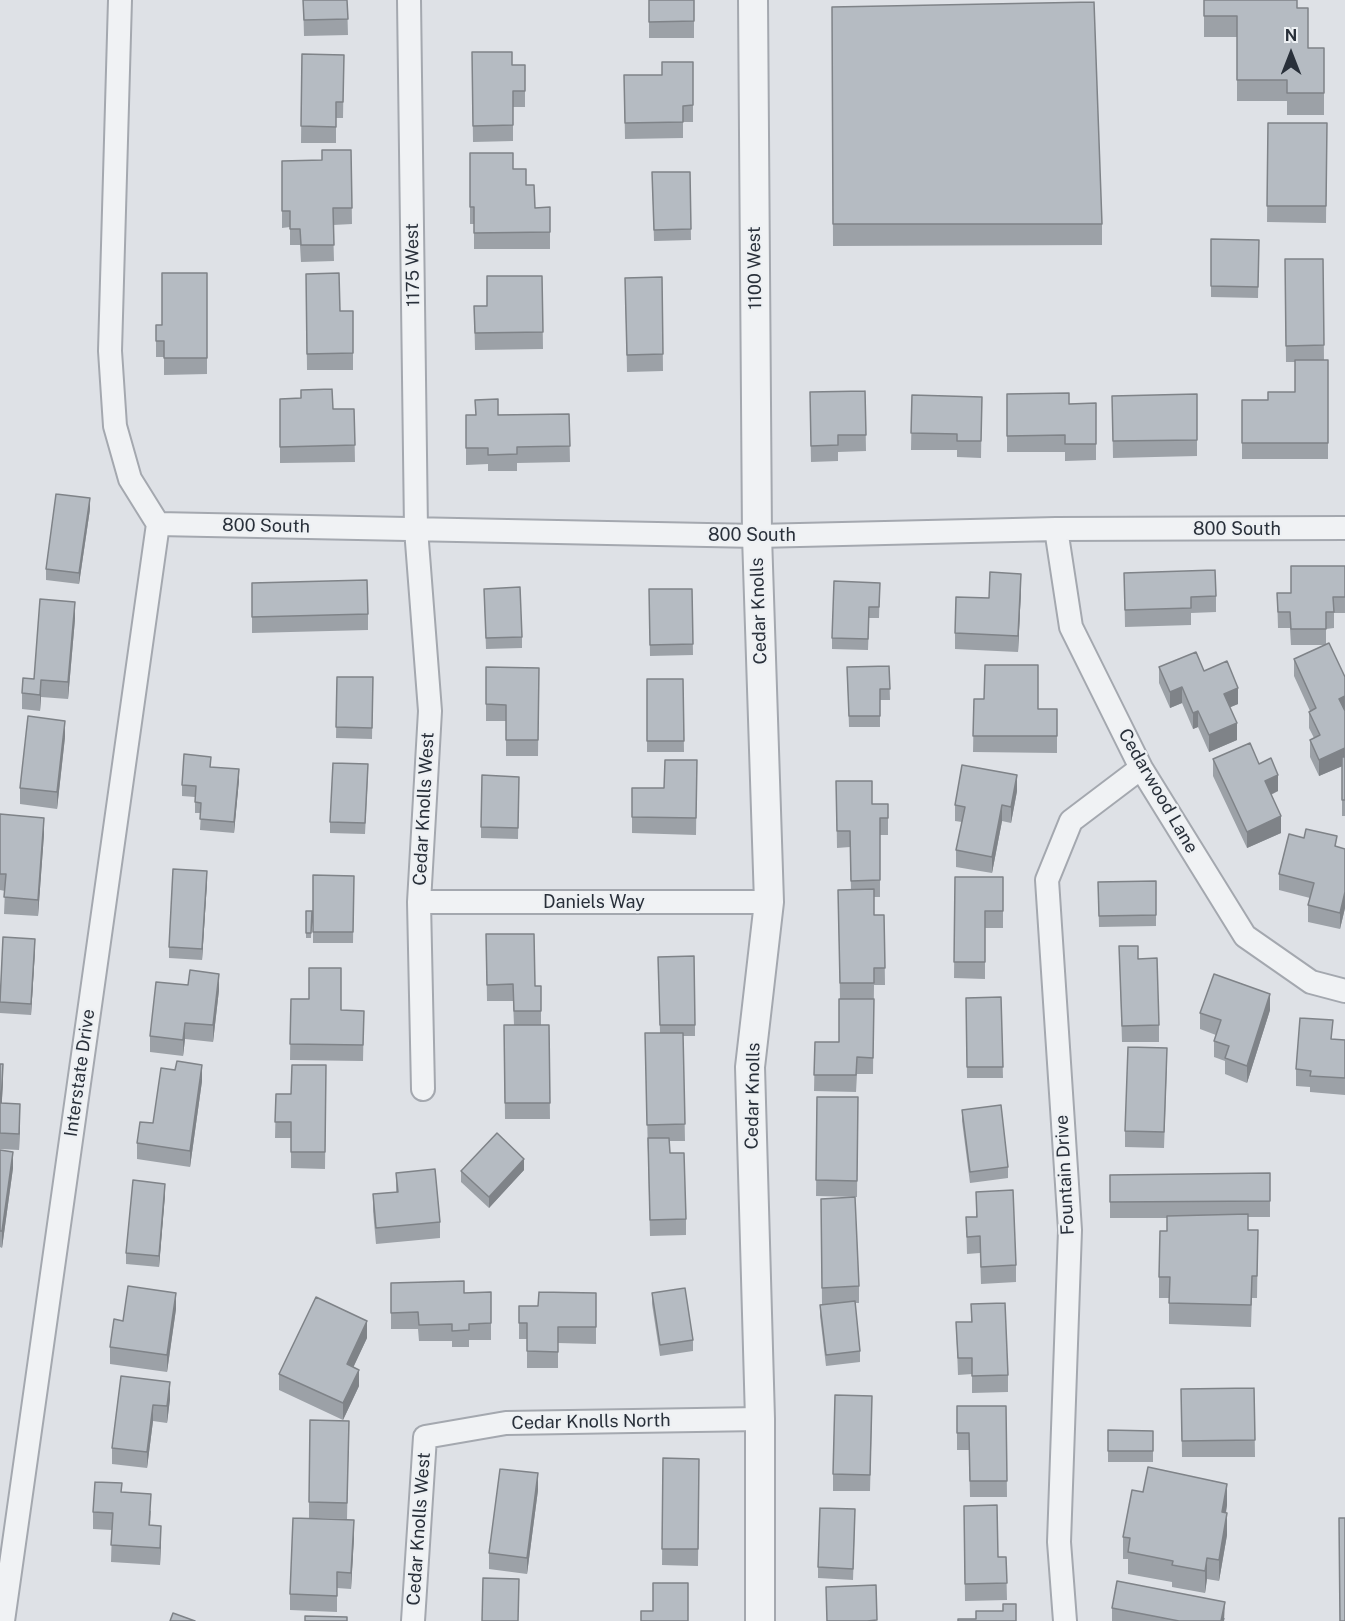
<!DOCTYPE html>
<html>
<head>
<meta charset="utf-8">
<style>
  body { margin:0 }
  #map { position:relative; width:1345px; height:1621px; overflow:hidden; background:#dee1e6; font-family:"Public Sans",sans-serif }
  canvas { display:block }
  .north { position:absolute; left:1261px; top:24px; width:60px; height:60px; -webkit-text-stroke:4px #edf0f3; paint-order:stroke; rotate:0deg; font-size:16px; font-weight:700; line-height:24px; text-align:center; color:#29303a }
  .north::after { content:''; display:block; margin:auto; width:21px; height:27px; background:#29303a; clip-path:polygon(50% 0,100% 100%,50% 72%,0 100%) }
</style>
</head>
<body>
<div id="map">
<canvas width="1345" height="1621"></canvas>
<div class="north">N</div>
</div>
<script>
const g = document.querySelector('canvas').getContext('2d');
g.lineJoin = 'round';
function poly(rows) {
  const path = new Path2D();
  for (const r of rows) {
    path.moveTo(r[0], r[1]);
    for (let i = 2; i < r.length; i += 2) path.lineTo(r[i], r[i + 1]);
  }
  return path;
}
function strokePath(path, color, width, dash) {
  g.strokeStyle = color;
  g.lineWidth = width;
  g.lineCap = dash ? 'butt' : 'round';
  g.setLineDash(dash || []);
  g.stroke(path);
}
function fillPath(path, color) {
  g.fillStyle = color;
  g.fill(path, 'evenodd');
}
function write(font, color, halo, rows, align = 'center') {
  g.font = font + ' "Public Sans",sans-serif';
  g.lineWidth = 4.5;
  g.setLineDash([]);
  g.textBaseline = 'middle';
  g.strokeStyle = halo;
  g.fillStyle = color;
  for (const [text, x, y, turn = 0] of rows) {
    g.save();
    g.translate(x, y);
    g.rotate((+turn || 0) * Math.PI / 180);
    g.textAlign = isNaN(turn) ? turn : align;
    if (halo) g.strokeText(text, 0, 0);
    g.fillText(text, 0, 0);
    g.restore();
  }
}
const minor = poly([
  [120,0,110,351,115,426,130,479,158,524],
  [409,0,416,529,430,711,419,902,423,1089],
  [158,524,757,536,1056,529,1345,528],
  [1056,529,1071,627,1141,768,1245,936,1311,982,1345,991],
  [419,902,769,902],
  [3,1621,158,524],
  [413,1621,425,1437,506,1423,760,1419],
  [1065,1621,1059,1542,1070,1230,1047,880,1071,821,1141,768]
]);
const tertiary = poly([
  [753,0,757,536,769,902,750,1067,760,1419,760,1621]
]);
const wall = poly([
  [303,0,347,0,348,35,304,36],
  [649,0,694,0,694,38,649,38],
  [1204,0,1297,8,1308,48,1324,48,1324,115,1287,115,1287,101,1237,101,1237,37,1204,37],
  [832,7,1102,224,1102,245,833,246],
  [472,52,512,65,525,65,525,107,513,107,513,141,473,142],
  [302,54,344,55,343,118,336,118,336,143,301,143],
  [693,62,693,122,683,122,683,138,625,139,624,75,662,75],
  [1268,123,1327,123,1326,223,1267,222],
  [351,150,352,224,333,225,334,261,301,262,300,245,290,245,290,227,282,228,282,161,322,160],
  [470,153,513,169,526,185,535,208,550,207,550,249,474,249,474,224,470,224],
  [652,172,690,172,691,240,654,241],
  [1211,239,1259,240,1258,298,1211,297],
  [1285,259,1323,259,1324,360,1328,360,1328,459,1242,459,1242,400,1268,400,1295,392,1295,362,1286,362],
  [207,273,207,374,164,375,164,357,156,357,156,325,162,325],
  [306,274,340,311,353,311,353,370,307,370],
  [542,276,543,349,475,350,474,306,487,306],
  [662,277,663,371,627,372,625,278],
  [865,391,866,451,838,452,838,461,811,462,810,409],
  [1007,394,1069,404,1096,403,1096,460,1065,461,1065,452,1007,452],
  [1197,394,1197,456,1113,458,1112,396],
  [912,395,982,397,981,458,957,457,957,450,911,450],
  [301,398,333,409,354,409,355,462,280,463,280,399],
  [569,414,570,462,517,463,517,471,488,471,488,464,466,465,466,415],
  [90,509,79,584,46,580,46,569],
  [1345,566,1345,613,1334,613,1334,628,1326,629,1326,645,1345,677,1345,816,1342,816,1342,766,1319,776,1310,757,1310,740,1314,738,1309,728,1309,712,1310,711,1294,676,1294,659,1325,645,1291,645,1290,628,1278,628,1277,593,1291,593],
  [1124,573,1216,596,1216,612,1191,613,1191,625,1125,627],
  [252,583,368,614,368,630,252,633],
  [880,583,879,618,869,618,868,650,832,649,832,638],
  [484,589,522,637,522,648,486,649],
  [649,589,692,589,693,655,650,656],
  [1021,590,1018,652,955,649,955,633,989,598],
  [75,619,68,699,41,697,40,711,22,709,22,693,34,679],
  [889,666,890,700,880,700,880,727,849,727,847,667],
  [486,667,539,668,538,756,506,756,506,721,486,721],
  [1159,667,1204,671,1238,704,1230,707,1237,740,1209,752,1198,727,1193,729,1182,703,1170,708,1159,683],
  [337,677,373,677,372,739,336,738],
  [647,679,683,679,684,752,647,752],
  [974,699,1038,709,1057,709,1057,753,973,752],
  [65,737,57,809,20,804,20,788],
  [1213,759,1259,764,1278,791,1271,795,1281,833,1247,848,1213,776],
  [697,760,696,835,632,833,632,788,664,788],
  [211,767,239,780,234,833,200,830,201,813,195,813,195,797,182,796,182,785],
  [368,775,365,834,330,833,330,822],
  [519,777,518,839,481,838,481,827],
  [836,781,872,804,888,818,888,835,880,835,880,897,874,897,874,915,884,915,885,985,874,985,873,1074,857,1074,856,1092,814,1091,815,1042,839,1042,840,999,838,890,851,890,850,847,837,848],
  [1017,791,1011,823,1002,821,992,873,956,867,956,850,962,822,955,821,955,805],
  [0,814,44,834,38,916,4,914,5,891,0,890],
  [1337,847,1345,849,1345,908,1340,929,1308,922,1308,905,1310,898,1279,890,1279,874],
  [313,875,354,876,353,943,313,943],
  [955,877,1003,877,1003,928,985,928,985,979,954,978],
  [1156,881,1156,926,1099,927,1098,882],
  [207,882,202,960,169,958,169,947],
  [306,911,312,911,311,938,306,938],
  [486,934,535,986,541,986,541,1025,549,1025,550,1119,505,1119,504,1025,514,1025,513,1001,487,1001],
  [1119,946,1138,959,1159,1025,1159,1042,1122,1042],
  [35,950,31,1015,0,1013,0,990],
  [658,957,695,1025,695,1036,683,1036,685,1141,669,1141,670,1153,686,1219,686,1235,650,1236,645,1033,660,1033],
  [219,990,213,1042,185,1039,183,1056,150,1052,150,1036],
  [1001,997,1003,1078,967,1078,966,998],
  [291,999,341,1010,364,1011,363,1061,290,1060],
  [1270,1010,1247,1083,1225,1074,1225,1061,1214,1057,1214,1041,1216,1035,1200,1029,1200,1013],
  [1332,1039,1345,1040,1345,1095,1310,1092,1310,1087,1296,1086,1296,1069],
  [0,1064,3,1080,1,1103,20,1121,19,1150,0,1149],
  [1167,1064,1164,1148,1125,1147,1125,1131],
  [326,1065,325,1169,291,1168,291,1138,275,1138,276,1094,291,1094],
  [202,1081,190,1167,137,1159,137,1143,153,1123],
  [817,1097,858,1097,857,1197,816,1196],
  [962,1110,1008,1167,1008,1178,970,1183,962,1121],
  [0,1150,13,1168,2,1248,0,1247],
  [524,1170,489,1208,461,1182,461,1171],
  [396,1173,440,1222,440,1238,376,1244,373,1211,373,1194,396,1192],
  [1270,1173,1270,1217,1248,1217,1248,1230,1258,1230,1257,1298,1252,1298,1251,1327,1169,1324,1169,1298,1159,1298,1159,1277,1167,1231,1167,1218,1110,1218,1110,1175],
  [976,1192,1016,1265,1016,1282,981,1284,980,1253,967,1254,966,1217,976,1217],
  [165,1195,159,1267,126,1264,126,1253],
  [821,1199,859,1286,859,1303,855,1303,860,1351,860,1362,826,1366,820,1316,820,1305,831,1304,822,1304],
  [391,1283,464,1293,491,1292,491,1340,469,1340,469,1347,452,1347,452,1341,419,1341,418,1329,391,1329],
  [596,1293,596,1344,558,1343,558,1368,527,1368,527,1339,519,1339,519,1306,538,1306],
  [652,1293,693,1340,693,1351,660,1356,652,1304],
  [971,1304,1008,1375,1008,1392,972,1393,972,1374,958,1375,956,1322,971,1322],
  [176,1309,167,1372,110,1364,110,1347,123,1321],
  [367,1338,353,1367,359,1386,343,1420,279,1390,279,1374],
  [121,1376,170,1399,167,1423,153,1421,147,1468,112,1464,112,1448],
  [1254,1388,1255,1457,1182,1457,1181,1389],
  [957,1406,1006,1406,1007,1497,970,1497,969,1450,957,1450],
  [872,1413,870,1491,833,1491,833,1474],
  [349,1421,347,1519,309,1518,309,1502],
  [1108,1430,1153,1431,1153,1462,1108,1462],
  [663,1458,699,1459,698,1566,662,1565],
  [538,1490,527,1574,489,1569,489,1553],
  [122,1492,151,1511,150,1525,161,1542,160,1565,111,1562,112,1530,93,1529,93,1512],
  [1227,1505,1226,1513,1227,1535,1219,1581,1207,1579,1205,1593,1172,1587,1172,1582,1128,1574,1128,1559,1123,1559,1123,1537],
  [964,1506,998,1557,1006,1557,1007,1600,965,1601],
  [855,1520,853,1580,818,1578,818,1567],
  [354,1537,351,1589,337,1588,337,1612,290,1610,290,1594],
  [1112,1608,1225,1618,1224,1621,1112,1621]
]);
const shadedWall = poly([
  [90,498,90,509,79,584,79,573],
  [1021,574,1021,590,1018,652,1018,636],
  [75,602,75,619,68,699,68,682],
  [41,680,41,697,40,711,40,695],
  [1182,687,1182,703,1170,708,1170,692],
  [1238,688,1238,704,1224,710,1224,694],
  [1345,696,1345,712,1339,699],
  [1198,711,1198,727,1193,729,1193,713],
  [65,721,65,737,57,809,57,792],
  [1237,723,1237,740,1209,752,1209,735],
  [1345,748,1345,765,1319,776,1319,760],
  [239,769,239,780,234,833,234,822],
  [1017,775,1017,791,1011,823,1011,807],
  [1278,775,1278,791,1265,797,1265,781],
  [1002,805,1002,821,992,873,992,857],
  [1281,816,1281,833,1247,848,1247,832],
  [44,818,44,834,38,916,38,900],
  [207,871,207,882,202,960,202,949],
  [1345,892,1345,908,1340,929,1340,913],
  [35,939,35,950,31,1015,31,1004],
  [219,974,219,990,213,1042,213,1025],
  [1270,994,1270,1010,1247,1083,1247,1066],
  [185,1023,185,1039,183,1056,183,1040],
  [3,1064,3,1080,1,1119,1,1103],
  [202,1065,202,1081,190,1167,190,1151],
  [20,1104,20,1121,19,1150,19,1134],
  [13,1152,13,1168,2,1248,2,1231],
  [524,1159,524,1170,489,1208,489,1197],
  [165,1184,165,1195,159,1267,159,1256],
  [176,1293,176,1309,167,1372,167,1355],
  [367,1321,367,1338,347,1381,347,1364],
  [359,1370,359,1386,343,1420,343,1403],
  [170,1382,170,1399,167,1423,167,1406],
  [153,1405,153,1421,147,1468,147,1452],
  [538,1473,538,1490,527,1574,527,1558],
  [1227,1484,1227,1505,1222,1533,1222,1512],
  [1227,1513,1227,1535,1219,1581,1219,1560],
  [354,1520,354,1537,351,1589,351,1573],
  [161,1526,161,1542,160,1565,160,1548],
  [1207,1558,1207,1579,1205,1593,1205,1571],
  [1225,1602,1224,1621,1221,1621]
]);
const building = poly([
  [303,0,347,0,348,19,304,20,303,0],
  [649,0,694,0,694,21,649,22,649,0],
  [1204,0,1297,0,1297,8,1308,8,1308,48,1324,48,1324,93,1287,93,1287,80,1237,80,1237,16,1204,16,1204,0],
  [1094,2,1102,224,833,224,832,7,1094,2],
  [472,52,512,52,512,65,525,65,525,91,513,91,513,125,473,126,472,52],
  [302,54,344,55,343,102,336,102,336,127,301,126,302,54],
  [662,62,693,62,693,105,683,106,683,122,625,123,624,75,662,75,662,62],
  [1268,123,1327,123,1326,206,1267,206,1268,123],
  [322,150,351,150,352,208,333,208,334,245,301,245,300,229,290,229,290,211,282,211,282,161,322,160,322,150],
  [470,153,513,153,513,169,526,169,526,185,534,185,535,208,550,207,550,232,474,233,474,207,470,207,470,153],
  [652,172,690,172,691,229,654,230,652,172],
  [1211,239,1259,240,1258,287,1211,286,1211,239],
  [1285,259,1323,259,1324,345,1286,346,1285,259],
  [162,273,207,273,207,358,164,358,164,341,156,341,156,325,162,325,162,273],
  [339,273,340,311,353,311,353,353,307,354,306,274,339,273],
  [487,276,542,276,543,332,475,333,474,306,487,306,487,276],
  [662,277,663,354,627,355,625,278,662,277],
  [1295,360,1328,360,1328,443,1242,443,1242,400,1268,400,1268,392,1295,392,1295,360],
  [332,389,333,409,354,409,355,445,280,447,280,399,301,398,301,390,332,389],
  [865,391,866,435,838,435,838,445,811,446,810,392,865,391],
  [1069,393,1069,404,1096,403,1096,444,1065,444,1065,435,1007,436,1007,394,1069,393],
  [1197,394,1197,440,1113,441,1112,396,1197,394],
  [912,395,982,397,981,441,957,441,957,434,911,433,912,395],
  [498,399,498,415,569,414,570,446,517,447,517,454,488,455,488,448,466,448,466,415,476,415,475,400,498,399],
  [56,494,90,498,79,573,46,569,56,494],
  [1291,566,1345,566,1345,597,1333,597,1334,612,1326,612,1326,629,1291,629,1290,612,1278,612,1277,593,1291,593,1291,566],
  [1215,570,1216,596,1191,597,1191,608,1125,610,1124,573,1215,570],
  [990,572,1021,574,1018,636,955,633,956,597,989,598,990,572],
  [367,580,368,614,252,617,252,583,367,580],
  [834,581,880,583,879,607,869,607,868,639,832,638,834,581],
  [520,587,522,637,486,638,484,589,520,587],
  [649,589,692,589,693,644,650,645,649,589],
  [40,599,75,602,68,682,41,680,40,695,22,693,23,678,34,679,40,599],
  [1329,643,1345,677,1345,696,1339,699,1345,711,1345,748,1319,760,1310,740,1320,735,1309,712,1316,708,1294,659,1329,643],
  [1196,652,1204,671,1227,661,1238,688,1224,694,1237,723,1209,735,1198,711,1193,713,1182,687,1170,692,1159,667,1196,652],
  [985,665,1038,665,1038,709,1057,709,1057,736,973,736,974,699,984,699,985,665],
  [889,666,890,689,880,689,880,716,849,716,847,667,889,666],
  [486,667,539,668,538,740,506,740,506,705,486,704,486,667],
  [337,677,373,677,372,728,336,727,337,677],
  [647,679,683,679,684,741,647,741,647,679],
  [28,716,65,721,57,792,20,788,28,716],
  [1250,743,1259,764,1271,758,1278,775,1265,781,1281,816,1247,832,1213,759,1250,743],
  [184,754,211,757,210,767,239,769,234,822,200,819,201,803,195,802,196,786,182,785,184,754],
  [1342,757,1345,757,1345,800,1342,800,1342,757],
  [665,760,697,760,696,818,632,817,632,788,664,788,665,760],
  [333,763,368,764,365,823,330,822,333,763],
  [962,765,1017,775,1011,807,1002,805,992,857,956,850,965,807,955,805,962,765],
  [482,775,519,777,518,828,481,827,482,775],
  [836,781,872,781,872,804,888,804,888,818,880,818,880,880,851,881,850,831,837,831,836,781],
  [0,814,44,818,38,900,4,897,6,874,0,874,0,814],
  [1306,829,1337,836,1335,846,1345,849,1345,892,1340,913,1308,905,1314,883,1279,874,1289,834,1304,838,1306,829],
  [173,869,207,871,202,949,169,947,173,869],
  [313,875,354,876,353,932,313,932,313,875],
  [955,877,1003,877,1003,911,985,911,985,962,954,962,955,877],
  [1156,881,1156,915,1099,916,1098,882,1156,881],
  [874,889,874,915,884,915,885,968,874,968,874,983,840,983,838,890,874,889],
  [306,911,312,911,311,933,306,933,306,911],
  [486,934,534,934,535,986,541,986,541,1011,514,1011,513,984,487,985,486,934],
  [3,937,35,939,31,1004,0,1002,3,937],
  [1119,946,1138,946,1138,959,1157,958,1159,1025,1122,1026,1119,946],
  [694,956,695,1025,660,1025,658,957,694,956],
  [309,968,341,968,341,1010,364,1011,363,1045,290,1044,291,999,309,999,309,968],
  [190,970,219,974,213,1025,185,1023,183,1040,150,1036,156,982,188,985,190,970],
  [1214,974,1270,994,1247,1066,1225,1058,1229,1046,1214,1041,1221,1020,1200,1013,1214,974],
  [1001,997,1003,1067,967,1067,966,998,1001,997],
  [839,999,874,999,873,1058,857,1057,856,1075,814,1075,815,1042,839,1042,839,999],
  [1300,1018,1333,1020,1331,1039,1345,1040,1345,1078,1310,1076,1311,1071,1296,1069,1300,1018],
  [504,1025,549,1025,550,1103,505,1103,504,1025],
  [645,1033,683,1033,685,1124,647,1125,645,1033],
  [1128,1047,1167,1048,1164,1132,1125,1131,1128,1047],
  [177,1061,202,1065,190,1151,137,1143,140,1122,153,1123,161,1068,175,1070,177,1061],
  [0,1064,3,1064,1,1103,20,1104,19,1134,0,1133,0,1064],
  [292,1065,326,1065,325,1152,291,1152,291,1122,275,1122,276,1094,291,1094,292,1065],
  [817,1097,858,1097,857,1181,816,1180,817,1097],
  [1001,1105,1008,1167,970,1172,962,1110,1001,1105],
  [497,1133,524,1159,489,1197,461,1171,497,1133],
  [648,1138,669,1138,670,1153,684,1153,686,1219,650,1220,648,1138],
  [0,1150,13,1152,2,1231,0,1231,0,1150],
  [435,1169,440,1222,376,1228,373,1194,398,1192,396,1173,435,1169],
  [1270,1173,1270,1201,1110,1202,1110,1175,1270,1173],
  [133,1180,165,1184,159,1256,126,1253,133,1180],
  [1013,1190,1016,1265,981,1267,980,1236,967,1237,966,1217,977,1217,976,1192,1013,1190],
  [855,1197,859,1286,822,1288,821,1199,855,1197],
  [1248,1214,1248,1230,1258,1230,1257,1276,1252,1276,1251,1305,1169,1303,1170,1277,1159,1277,1160,1231,1167,1231,1167,1216,1248,1214],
  [464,1281,464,1293,491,1292,491,1323,469,1324,469,1330,452,1331,452,1324,419,1325,418,1312,391,1313,391,1283,464,1281],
  [128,1286,176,1293,167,1355,110,1347,114,1319,123,1321,128,1286],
  [685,1288,693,1340,660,1345,652,1293,685,1288],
  [539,1292,596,1293,596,1327,558,1327,558,1352,527,1351,527,1323,519,1323,519,1306,538,1306,539,1292],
  [316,1297,367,1321,347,1364,359,1370,343,1403,279,1374,316,1297],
  [855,1301,860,1351,826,1355,820,1305,855,1301],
  [1005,1303,1008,1375,972,1376,972,1358,958,1358,956,1322,972,1322,971,1304,1005,1303],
  [121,1376,170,1382,167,1406,153,1405,147,1452,112,1448,121,1376],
  [1254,1388,1255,1440,1182,1441,1181,1389,1254,1388],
  [835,1395,872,1396,870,1475,833,1474,835,1395],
  [957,1406,1006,1406,1007,1481,970,1481,969,1433,957,1433,957,1406],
  [310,1420,349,1421,347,1503,309,1502,310,1420],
  [1108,1430,1153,1431,1153,1451,1108,1451,1108,1430],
  [663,1458,699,1459,698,1549,662,1549,663,1458],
  [1148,1467,1227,1484,1222,1512,1227,1513,1219,1560,1207,1558,1205,1571,1172,1565,1173,1561,1128,1552,1130,1538,1123,1537,1132,1490,1143,1492,1148,1467],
  [500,1469,538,1473,527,1558,489,1553,500,1469],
  [95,1482,122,1483,121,1492,151,1494,149,1525,161,1526,160,1548,111,1545,113,1513,93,1512,95,1482],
  [997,1505,998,1557,1006,1557,1007,1583,965,1584,964,1506,997,1505],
  [820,1508,855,1509,853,1569,818,1567,820,1508],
  [293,1518,354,1520,351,1573,337,1572,337,1596,290,1594,293,1518],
  [1339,1518,1345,1518,1345,1621,1340,1621,1339,1518],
  [483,1578,519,1579,518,1621,482,1621,483,1578],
  [1117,1581,1225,1602,1221,1621,1179,1621,1112,1608,1117,1581],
  [653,1583,688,1583,688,1621,641,1621,641,1611,653,1611,653,1583],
  [876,1585,877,1620,867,1621,827,1621,826,1587,876,1585],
  [1003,1604,1016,1604,1016,1621,958,1621,958,1619,976,1619,976,1611,1003,1611,1003,1604],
  [173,1613,195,1621,170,1621,173,1613],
  [305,1616,347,1617,347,1621,305,1621,305,1616]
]);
const streetNames = [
  ["1175 West",413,265,-91],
  ["1100 West",755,268,-91],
  ["800 South",266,526,1],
  ["800 South",1237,529],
  ["800 South",752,535],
  ["Cedar Knolls",759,611,-92],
  ["Cedarwood Lane",1158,791,60],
  ["Cedar Knolls West",424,809,-87],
  ["Daniels Way",594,902],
  ["Interstate Drive",80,1073,-82],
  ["Cedar Knolls",753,1096,-89],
  ["Fountain Drive",1065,1175,-93],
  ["Cedar Knolls North",591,1422,-1],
  ["Cedar Knolls West",419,1529,-86]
];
strokePath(minor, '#a4a8af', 26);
strokePath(tertiary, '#a4a8af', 32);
strokePath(minor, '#f0f2f4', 22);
strokePath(tertiary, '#f0f2f4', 28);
fillPath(wall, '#9ca1a7');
fillPath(shadedWall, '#7f8388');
fillPath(building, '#b5bbc2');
strokePath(building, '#7f8388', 1.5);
write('18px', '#29303a', '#edf0f3', streetNames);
</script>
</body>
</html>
